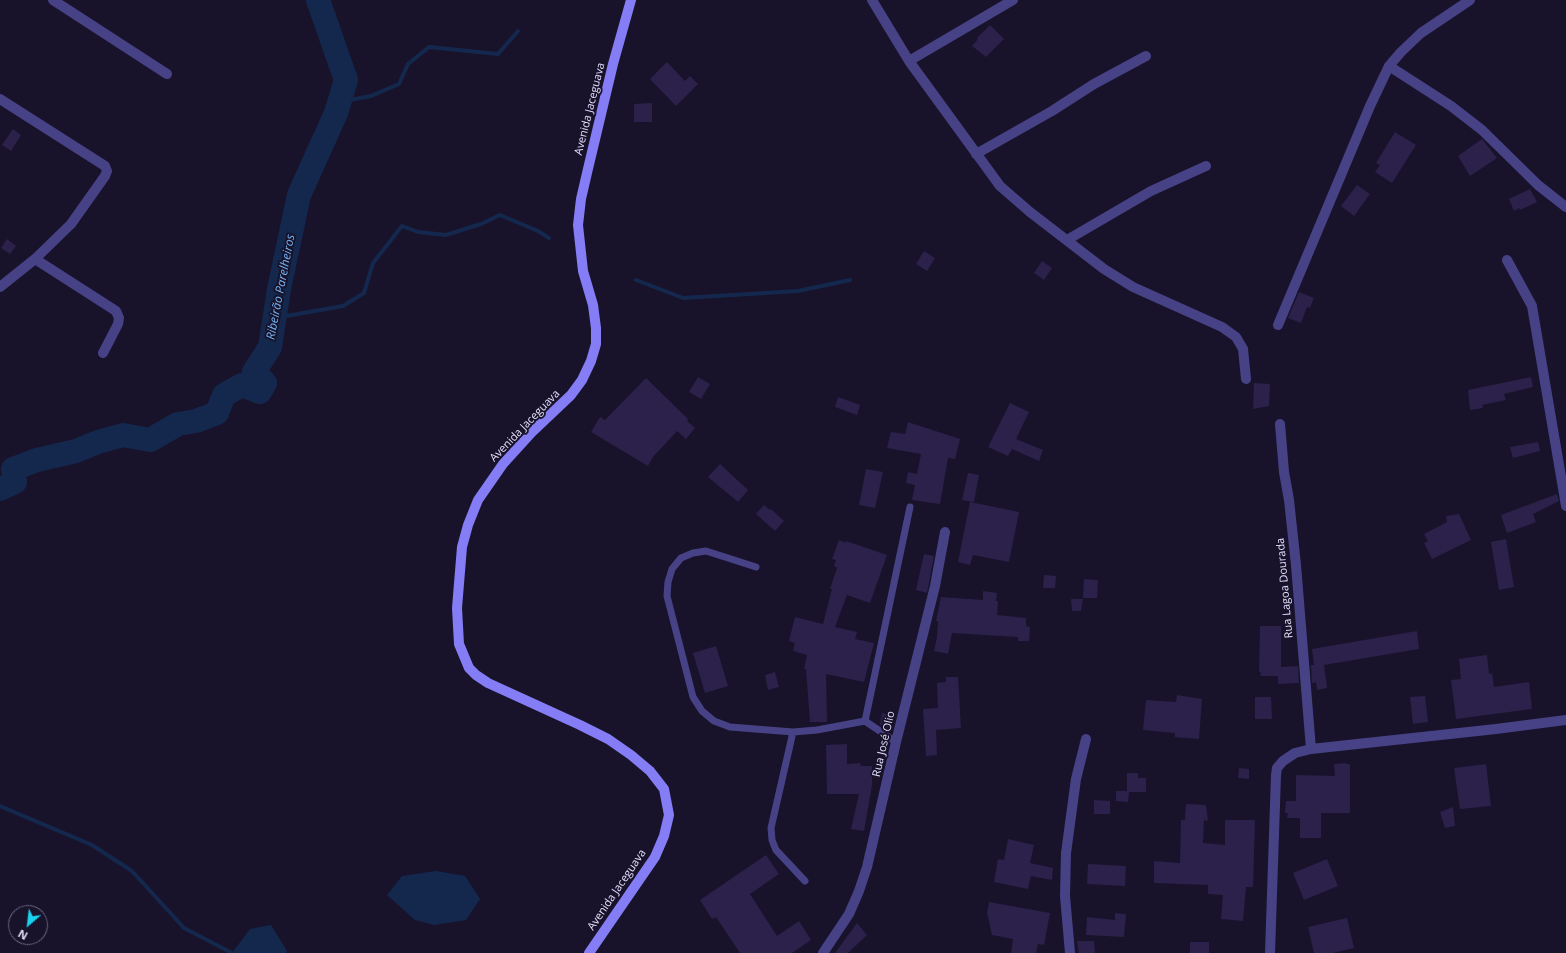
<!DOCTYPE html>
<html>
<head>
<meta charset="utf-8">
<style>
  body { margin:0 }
  #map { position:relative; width:1566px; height:953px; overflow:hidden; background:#18132b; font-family:"Open Sans",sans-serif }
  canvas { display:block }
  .north { position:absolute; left:8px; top:905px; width:40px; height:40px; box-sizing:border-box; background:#18132b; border:1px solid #6a657f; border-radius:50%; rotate:208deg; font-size:11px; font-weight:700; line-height:16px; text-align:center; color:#e4dffd }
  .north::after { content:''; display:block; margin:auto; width:14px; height:18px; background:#1ad1ee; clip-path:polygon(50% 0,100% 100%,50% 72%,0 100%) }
</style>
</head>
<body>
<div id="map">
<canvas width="1566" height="953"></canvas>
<div class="north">N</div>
</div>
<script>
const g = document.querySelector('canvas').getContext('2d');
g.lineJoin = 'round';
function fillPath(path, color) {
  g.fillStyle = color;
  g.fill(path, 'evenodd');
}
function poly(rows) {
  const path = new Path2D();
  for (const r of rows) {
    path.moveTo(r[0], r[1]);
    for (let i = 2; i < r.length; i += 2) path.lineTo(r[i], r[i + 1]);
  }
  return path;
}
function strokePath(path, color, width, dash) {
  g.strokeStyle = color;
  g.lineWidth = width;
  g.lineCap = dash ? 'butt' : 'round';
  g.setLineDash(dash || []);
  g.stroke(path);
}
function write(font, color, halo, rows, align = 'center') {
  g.font = font + ' "Open Sans",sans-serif';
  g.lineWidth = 4;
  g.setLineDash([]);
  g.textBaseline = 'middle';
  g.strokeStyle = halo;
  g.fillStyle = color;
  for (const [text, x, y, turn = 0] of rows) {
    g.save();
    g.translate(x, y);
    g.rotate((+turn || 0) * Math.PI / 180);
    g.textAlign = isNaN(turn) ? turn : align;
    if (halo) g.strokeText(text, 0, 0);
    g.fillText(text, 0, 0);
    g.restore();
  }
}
const water = poly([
  [436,871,465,876,480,899,466,920,434,925,415,920,387,895,402,876],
  [271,925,287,951,286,953,232,953,250,929]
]);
const stream = poly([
  [339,102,371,96,399,84,408,64,429,47,498,54,518,31],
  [636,280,683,298,798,291,850,280],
  [275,318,343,306,364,293,373,263,402,226,418,232,446,235,481,224,500,215,538,231,549,238],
  [0,806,92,845,132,871,184,928,232,953]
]);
const river = poly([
  [0,489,15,482,13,469,37,460,76,451,98,442,123,435,150,440,178,424,196,421,217,413,224,395,242,385,260,392,265,383,254,372,270,347,279,289,299,195,336,113,346,80,318,0]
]);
const building = poly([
  [990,25,1004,39,986,57,972,46,978,39,977,38],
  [667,62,685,81,690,76,698,84,676,106,650,79],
  [652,103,652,122,634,122,634,104],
  [13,129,21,135,11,151,2,145],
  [1395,132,1416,145,1392,183,1375,172,1380,165,1376,163],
  [1482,139,1497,158,1470,176,1458,156],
  [1357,185,1370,194,1354,216,1341,206],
  [1530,189,1537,202,1520,210,1519,208,1514,211,1509,199],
  [7,239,16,246,10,254,1,248],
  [924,251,935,258,927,271,916,264],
  [1042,261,1052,268,1044,280,1034,273],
  [1299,292,1314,298,1310,308,1307,307,1301,323,1288,318],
  [698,377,710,384,701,399,689,392],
  [1531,377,1533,387,1504,394,1506,400,1482,405,1483,408,1470,410,1468,390],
  [646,378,688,419,687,421,695,428,686,439,677,431,653,457,648,466,591,432,600,417,605,420],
  [1254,383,1270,384,1269,406,1253,409],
  [838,397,860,405,857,415,835,407],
  [1010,403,1029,412,1016,439,1043,450,1039,461,1012,449,1008,456,988,447],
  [908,422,960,439,955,459,948,458,940,504,912,500,915,485,906,483,908,472,917,474,921,454,887,448,891,432,905,434],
  [1538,442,1540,451,1513,458,1510,447],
  [720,464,748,490,738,502,708,477],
  [866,469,883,472,875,508,859,505],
  [968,473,979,475,974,502,962,500],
  [1557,494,1559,501,1533,514,1536,522,1507,533,1501,515],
  [970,502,1019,512,1009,562,973,555,970,565,958,562],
  [764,505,770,510,771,509,784,521,775,531,756,514],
  [1459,514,1471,540,1432,559,1424,543,1428,541,1424,534,1447,522,1446,516],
  [1506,539,1514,587,1499,590,1491,542],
  [839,540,846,543,846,541,887,555,870,603,847,595,835,627,857,632,855,639,874,643,864,682,826,674,827,722,810,722,806,669,804,669,807,655,793,651,795,643,789,641,795,617,823,624,832,589,830,589,837,568,834,566,836,560,832,559],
  [924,554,934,556,927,593,916,590],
  [1044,575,1056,576,1055,588,1043,588],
  [1084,579,1098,580,1097,598,1083,598],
  [983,591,997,593,996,601,998,601,997,615,1026,618,1026,626,1030,627,1029,641,1018,641,1018,637,952,633,948,654,934,651,937,637,938,621,936,621,941,597,983,600],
  [1071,599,1083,599,1081,611,1072,611],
  [1260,626,1281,626,1281,667,1298,666,1299,683,1278,684,1278,676,1260,676,1261,672,1259,672],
  [1417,631,1419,649,1324,665,1327,688,1317,690,1316,682,1312,683,1311,665,1314,665,1312,649],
  [716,646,728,686,705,693,693,653],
  [1487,655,1489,674,1492,673,1494,687,1529,682,1532,709,1456,719,1451,680,1461,679,1459,659],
  [775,672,779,687,768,690,765,675],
  [946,677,958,677,961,728,936,730,937,755,926,756,923,709,938,708,937,683,946,682],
  [1177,695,1202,699,1199,739,1175,737,1175,733,1143,730,1146,700,1176,702],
  [1425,696,1428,722,1413,724,1410,697],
  [1255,697,1271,697,1272,719,1255,719],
  [882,713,894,716,891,729,880,725],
  [847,744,847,764,860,763,861,766,872,766,872,785,864,831,851,829,859,794,827,794,826,745],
  [1346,763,1346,764,1350,764,1350,813,1321,813,1321,838,1300,838,1300,818,1287,818,1288,813,1285,813,1286,801,1296,801,1296,775,1335,776,1334,764],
  [1486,764,1491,806,1460,809,1454,768],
  [1239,768,1249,769,1249,779,1238,778],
  [1127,773,1138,773,1138,778,1146,778,1146,792,1129,792,1128,802,1116,801,1116,791,1127,791],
  [1094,800,1110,801,1110,814,1094,814],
  [1186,804,1206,805,1208,821,1204,820,1203,843,1225,845,1225,820,1255,820,1253,887,1246,887,1243,921,1221,919,1223,895,1208,894,1208,885,1154,883,1154,861,1180,863,1181,820,1185,820],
  [1453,807,1455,826,1445,828,1440,812],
  [1008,839,1034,845,1030,863,1053,868,1052,880,1031,876,1028,889,994,882,998,859,1004,860],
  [766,855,779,874,750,894,777,936,799,921,811,940,792,953,740,953,716,917,712,919,700,900],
  [1327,859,1338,886,1304,900,1293,873],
  [1088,864,1126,866,1125,886,1087,884],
  [989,902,1050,913,1044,945,1038,944,1036,953,1011,953,1013,939,992,935,987,913],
  [1115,913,1126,914,1124,937,1086,935,1087,917,1115,920],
  [1347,918,1354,948,1333,953,1314,953,1308,927],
  [857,923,867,935,848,953,835,953],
  [1077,941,1094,941,1095,953,1079,953],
  [1190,942,1209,942,1209,953,1190,953]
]);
const service = poly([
  [756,567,706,551,693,553,681,558,672,569,668,582,667,596,693,697,702,711,714,721,730,727,793,732,817,730,865,721,896,742],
  [865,721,910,507],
  [793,732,771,828,772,840,776,850,805,881]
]);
const minor = poly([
  [53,0,167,74],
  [872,0,909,61,1000,186,1030,212,1104,269,1133,287,1222,327,1236,337,1243,349,1246,379],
  [909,61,1013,0],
  [1389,66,1451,106,1482,130,1538,185,1566,207],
  [0,99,105,166,107,171,105,176,71,224,35,259,0,287],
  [976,154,1052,111,1094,84,1146,56],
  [1067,240,1151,191,1206,166],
  [35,259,116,311,119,318,118,324,103,353],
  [1507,260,1532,306,1566,506],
  [1278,325,1370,106,1389,66,1401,52,1421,33,1470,0],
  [1280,424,1284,472,1289,500,1296,565,1311,749],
  [823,953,849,914,859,891,867,867,896,742,935,586,945,532],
  [1070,953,1065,896,1066,853,1076,779,1086,739],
  [1270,953,1276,775,1277,768,1283,761,1295,753,1311,749,1496,729,1566,720]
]);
const secondary = poly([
  [589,953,655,857,664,836,669,815,664,789,650,771,631,755,608,739,580,725,488,683,476,675,469,668,459,644,457,608,462,547,468,525,478,500,503,464,533,431,571,395,582,380,591,361,596,344,596,328,593,305,583,271,578,225,581,199,587,173,613,64,631,0]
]);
const streetNames = [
  ["Avenida Jaceguava",590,109,-76],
  ["Avenida Jaceguava",525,426,-46],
  ["Rua Lagoa Dourada",1285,588,-95],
  ["Rua José Olio",884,744,-77],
  ["Avenida Jaceguava",617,890,-56]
];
const waterNames = [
  ["Ribeirão Parelheiros",281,287,-79]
];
fillPath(water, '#14284e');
strokePath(stream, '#14284e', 4);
strokePath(river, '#14284e', 24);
fillPath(building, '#2b214a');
strokePath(service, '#474286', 7);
strokePath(minor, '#474286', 10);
strokePath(secondary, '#857df6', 10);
write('11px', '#e4dffd', '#18132b', streetNames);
write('italic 12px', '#75b5f5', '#18132b', waterNames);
</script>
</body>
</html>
